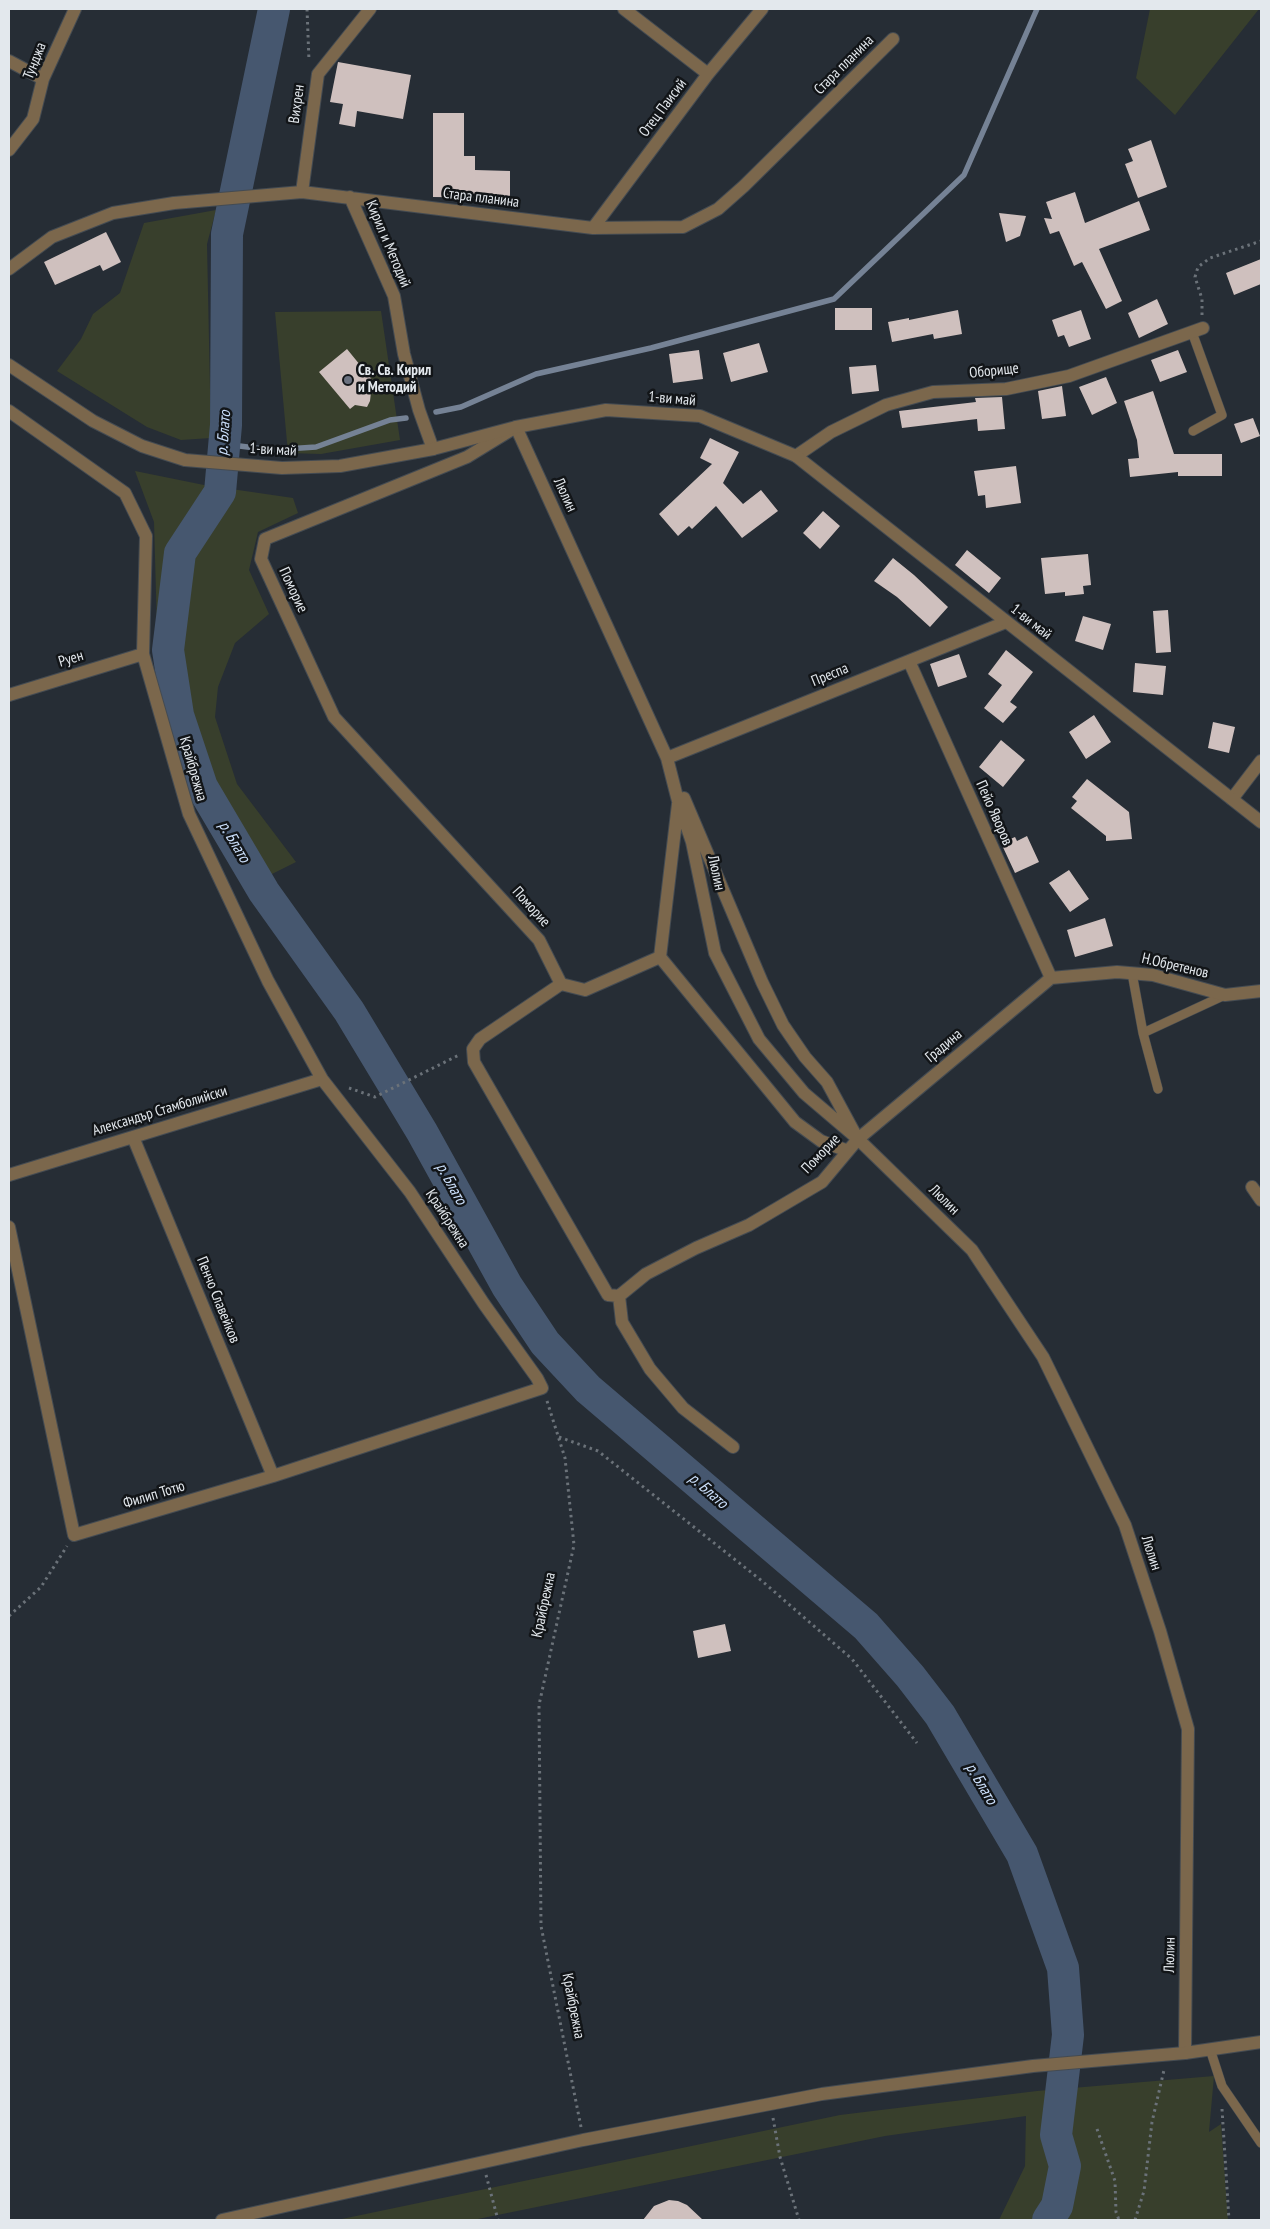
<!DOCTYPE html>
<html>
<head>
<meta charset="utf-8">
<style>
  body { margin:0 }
  #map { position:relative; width:1270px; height:2229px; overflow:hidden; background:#262d35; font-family:"PT Sans Narrow",sans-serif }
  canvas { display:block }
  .frame { position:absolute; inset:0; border:10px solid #e3e8ed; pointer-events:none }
</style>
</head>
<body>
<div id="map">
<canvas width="1270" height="2229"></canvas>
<div class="frame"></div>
</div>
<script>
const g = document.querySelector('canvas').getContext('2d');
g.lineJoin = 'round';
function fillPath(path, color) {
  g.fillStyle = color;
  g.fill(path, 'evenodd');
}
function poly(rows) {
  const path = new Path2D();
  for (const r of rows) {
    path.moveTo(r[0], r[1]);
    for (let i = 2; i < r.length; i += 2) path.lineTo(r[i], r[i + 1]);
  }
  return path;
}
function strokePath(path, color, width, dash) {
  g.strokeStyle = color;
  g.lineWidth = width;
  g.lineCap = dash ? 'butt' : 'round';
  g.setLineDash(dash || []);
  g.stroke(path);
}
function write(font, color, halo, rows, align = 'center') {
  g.font = font + ' "PT Sans Narrow",sans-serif';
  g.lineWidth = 5;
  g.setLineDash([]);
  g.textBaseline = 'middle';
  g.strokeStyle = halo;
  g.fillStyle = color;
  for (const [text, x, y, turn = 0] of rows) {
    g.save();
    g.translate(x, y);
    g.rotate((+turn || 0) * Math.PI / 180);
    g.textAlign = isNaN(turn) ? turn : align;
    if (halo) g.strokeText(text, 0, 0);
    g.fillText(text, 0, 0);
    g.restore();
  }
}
const green = poly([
  [1150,9,1259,9,1175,115,1136,78],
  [216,210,207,244,211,438,181,440,147,427,57,371,81,339,93,314,120,293,144,223],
  [381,311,400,440,321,454,288,453,275,312],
  [135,471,204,485,293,498,298,513,258,532,249,570,269,614,235,643,218,687,215,717,237,784,296,862,244,888,191,794,158,664,154,522],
  [1214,2076,1209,2132,1221,2124,1228,2220,999,2220,1025,2166,1026,2116,885,2136,473,2220,337,2220,840,2115,1037,2091]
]);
const stream = poly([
  [436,412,461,407,536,374,651,348,834,299,964,175,1037,9],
  [224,444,271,450,316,447,390,420,406,418]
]);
const river = poly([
  [274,9,227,234,226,425,220,492,180,553,168,650,178,715,202,787,264,892,349,1011,422,1132,507,1286,545,1343,588,1389,866,1626,910,1676,940,1715,1022,1854,1063,1968,1068,2035,1056,2135,1065,2166,1057,2206,1048,2220]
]);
const building = poly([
  [338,62,411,75,403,119,357,111,355,127,339,124,343,104,330,102],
  [433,113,464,113,464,156,475,156,475,170,510,171,510,198,433,197],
  [1151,140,1167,187,1138,198,1125,164,1133,161,1128,149],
  [1075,192,1085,223,1139,201,1150,230,1099,249,1122,301,1106,309,1082,262,1074,266,1059,231,1050,234,1044,218,1052,219,1046,202],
  [999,213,1026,216,1020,236,1006,242],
  [106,232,121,262,103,271,100,265,55,285,44,262],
  [1261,259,1261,284,1234,295,1226,273],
  [1157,299,1168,324,1139,338,1128,313],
  [835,308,872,308,872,330,835,330],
  [958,310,962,334,934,339,933,334,892,342,888,322,909,318,909,320],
  [1081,310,1091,339,1069,347,1064,335,1058,337,1052,320],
  [759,343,768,372,731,382,723,353],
  [347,349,378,387,371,392,370,401,367,407,355,405,350,409,319,372],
  [699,350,703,379,673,383,669,354],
  [1178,350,1187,372,1160,382,1151,360],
  [876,365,879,391,852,394,849,367],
  [1106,377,1117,403,1092,415,1079,387],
  [1062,386,1066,416,1042,419,1038,391],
  [1153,391,1174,454,1222,454,1222,476,1178,476,1178,472,1130,477,1128,459,1139,458,1137,440,1124,401],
  [1002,397,1005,429,978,431,977,419,902,428,899,411,976,402,975,398],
  [1253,418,1260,436,1241,443,1234,424],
  [710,438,739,452,723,483,743,504,761,490,778,511,742,538,716,506,692,529,689,526,678,536,659,514,712,464,700,458],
  [1016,466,1021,503,986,508,985,495,978,496,974,471],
  [823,511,840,526,820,549,803,533],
  [967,550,1001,578,989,593,955,565],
  [1088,554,1091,585,1083,586,1084,594,1065,596,1065,592,1045,594,1041,558],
  [893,558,914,575,948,607,930,627,897,597,874,581],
  [1168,610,1171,652,1156,653,1153,611],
  [1083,616,1111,624,1103,650,1075,641],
  [1006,650,1033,672,1010,702,1017,707,1003,723,984,708,1002,685,988,674],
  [959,654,967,677,938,687,930,664],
  [1135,663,1166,666,1163,695,1133,692],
  [1094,715,1111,742,1086,759,1069,732],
  [1213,722,1235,727,1229,753,1208,748],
  [1001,740,1025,760,1003,787,979,767],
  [1087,779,1129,812,1132,839,1106,841,1106,836,1071,808,1077,801,1072,797],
  [1027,836,1039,862,1015,873,1001,843,1015,837,1017,841],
  [1069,870,1089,899,1070,912,1049,883],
  [1105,918,1113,946,1075,957,1067,930],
  [725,1624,731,1651,698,1658,693,1631],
  [669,2200,678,2201,687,2205,703,2220,643,2220,654,2206]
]);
const path = poly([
  [307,9,309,61],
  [1202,315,1202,299,1195,277,1198,267,1210,258,1261,241],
  [349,1088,375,1097,459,1055],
  [547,1401,565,1458,574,1545,539,1705,541,1926,581,2127],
  [559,1437,598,1451,762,1581,852,1659,917,1743],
  [9,1616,41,1587,67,1546],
  [1222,2109,1229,2220],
  [773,2118,780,2157,799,2220],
  [1097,2129,1115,2181,1116,2212,1119,2220],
  [486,2175,498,2220],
  [1135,2220,1144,2191,1152,2122,1164,2070]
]);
const service = poly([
  [1192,332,1222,415,1193,431],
  [1132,973,1143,1033],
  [1158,1089,1143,1033,1225,995],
  [1210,2049,1222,2086,1261,2143]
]);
const minor = poly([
  [624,9,708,74],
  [9,61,43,79],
  [9,150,33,119,43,79,75,9],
  [302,192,318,74,370,9],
  [350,197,394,296,404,354,419,410,433,449],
  [593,228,708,74,762,9],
  [9,269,52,237,113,213,174,203,302,192,593,228,683,227,718,209,744,186,893,39],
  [9,411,125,493,146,536,143,654,189,814,268,981,322,1079,410,1192,484,1304,537,1378,542,1388,273,1476,74,1535,9,1227],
  [796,456,831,432,886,405,933,392,1006,389,1069,376,1203,328],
  [909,661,1051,978],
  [9,695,143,654],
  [667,758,1006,622],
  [684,798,762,982,783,1025,805,1057,827,1082,854,1132],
  [1232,799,1261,761],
  [678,804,660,957,795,1122,821,1141,848,1151],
  [1051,978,858,1139,822,1182,749,1225,696,1248,646,1274,619,1296,608,1295,474,1062,473,1049,480,1039,561,984,539,940,334,717,261,559,265,539,467,457,516,427,667,758,678,801,692,842,715,953,759,1039,804,1093,858,1139,972,1250,1043,1357,1125,1525,1160,1631,1188,1729,1185,2053],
  [1051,978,1117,972,1153,975,1225,995,1261,991],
  [561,984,585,990,660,957],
  [133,1137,273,1476],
  [9,1175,322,1079],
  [1252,1187,1261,1200],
  [619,1296,622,1322,650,1369,683,1408,733,1447]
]);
const tertiary = poly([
  [9,365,93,421,142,446,185,460,282,468,340,466,433,449,516,427,606,410,700,416,796,456,1261,822],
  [222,2220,583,2140,822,2094,1033,2066,1185,2053,1261,2042]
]);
const markers = [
  [348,380,5,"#6b7280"]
];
const streetNames = [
  ["Тунджа",35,61,-68],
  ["Стара планина",844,65,-45],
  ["Вихрен",297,104,-82],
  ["Отец Паисий",663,108,-53],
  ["Стара планина",481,198,7],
  ["Кирил и Методий",388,244,67],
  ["Оборище",994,371,-6],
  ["1-ви май",672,399,5],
  ["1-ви май",273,450,3],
  ["Люлин",565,495,65],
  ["Поморие",293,590,65],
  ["1-ви май",1031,622,38],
  ["Руен",71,659,-17],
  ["Преспа",830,675,-22],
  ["Крайбрежна",193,769,74],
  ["Пейо Яворов",994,813,66],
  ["Люлин",716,873,78],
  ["Поморие",531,907,48],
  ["Н.Обретенов",1175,966,13],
  ["Градина",944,1046,-40],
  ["Александър Стамболийски",160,1111,-17],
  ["Поморие",821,1154,-46],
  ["Люлин",944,1200,44],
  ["Крайбрежна",447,1219,57],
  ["Пенчо Славейков",218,1300,68],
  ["Филип Тотю",154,1495,-17],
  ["Люлин",1151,1553,72],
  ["Крайбрежна",544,1605,-78],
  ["Люлин",1170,1955,-89],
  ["Крайбрежна",573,2006,79]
];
const poiNames = [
  ["Св. Св. Кирил",358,371],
  ["и Методий",358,388]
];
const waterNames = [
  ["р. Блато",224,433,-86],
  ["р. Блато",234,842,59],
  ["р. Блато",451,1184,61],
  ["р. Блато",708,1491,41],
  ["р. Блато",981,1784,59]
];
fillPath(green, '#383f2c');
strokePath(stream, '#758295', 5.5);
strokePath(river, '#46576f', 32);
fillPath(building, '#cfc0be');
strokePath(service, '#444b52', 10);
strokePath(minor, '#444b52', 14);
strokePath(tertiary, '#444b52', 14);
strokePath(path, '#6b7279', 3, [2.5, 4]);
strokePath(service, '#7b674c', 9);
strokePath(minor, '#7b674c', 12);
strokePath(tertiary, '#7b674c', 12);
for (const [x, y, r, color] of markers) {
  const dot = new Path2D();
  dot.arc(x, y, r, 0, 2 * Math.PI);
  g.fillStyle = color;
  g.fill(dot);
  strokePath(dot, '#121518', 2);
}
write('15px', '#e3e8ed', '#121518', streetNames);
write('bold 15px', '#e3e8ed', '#121518', poiNames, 'left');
write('italic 16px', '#cce0fc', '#121518', waterNames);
</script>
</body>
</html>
